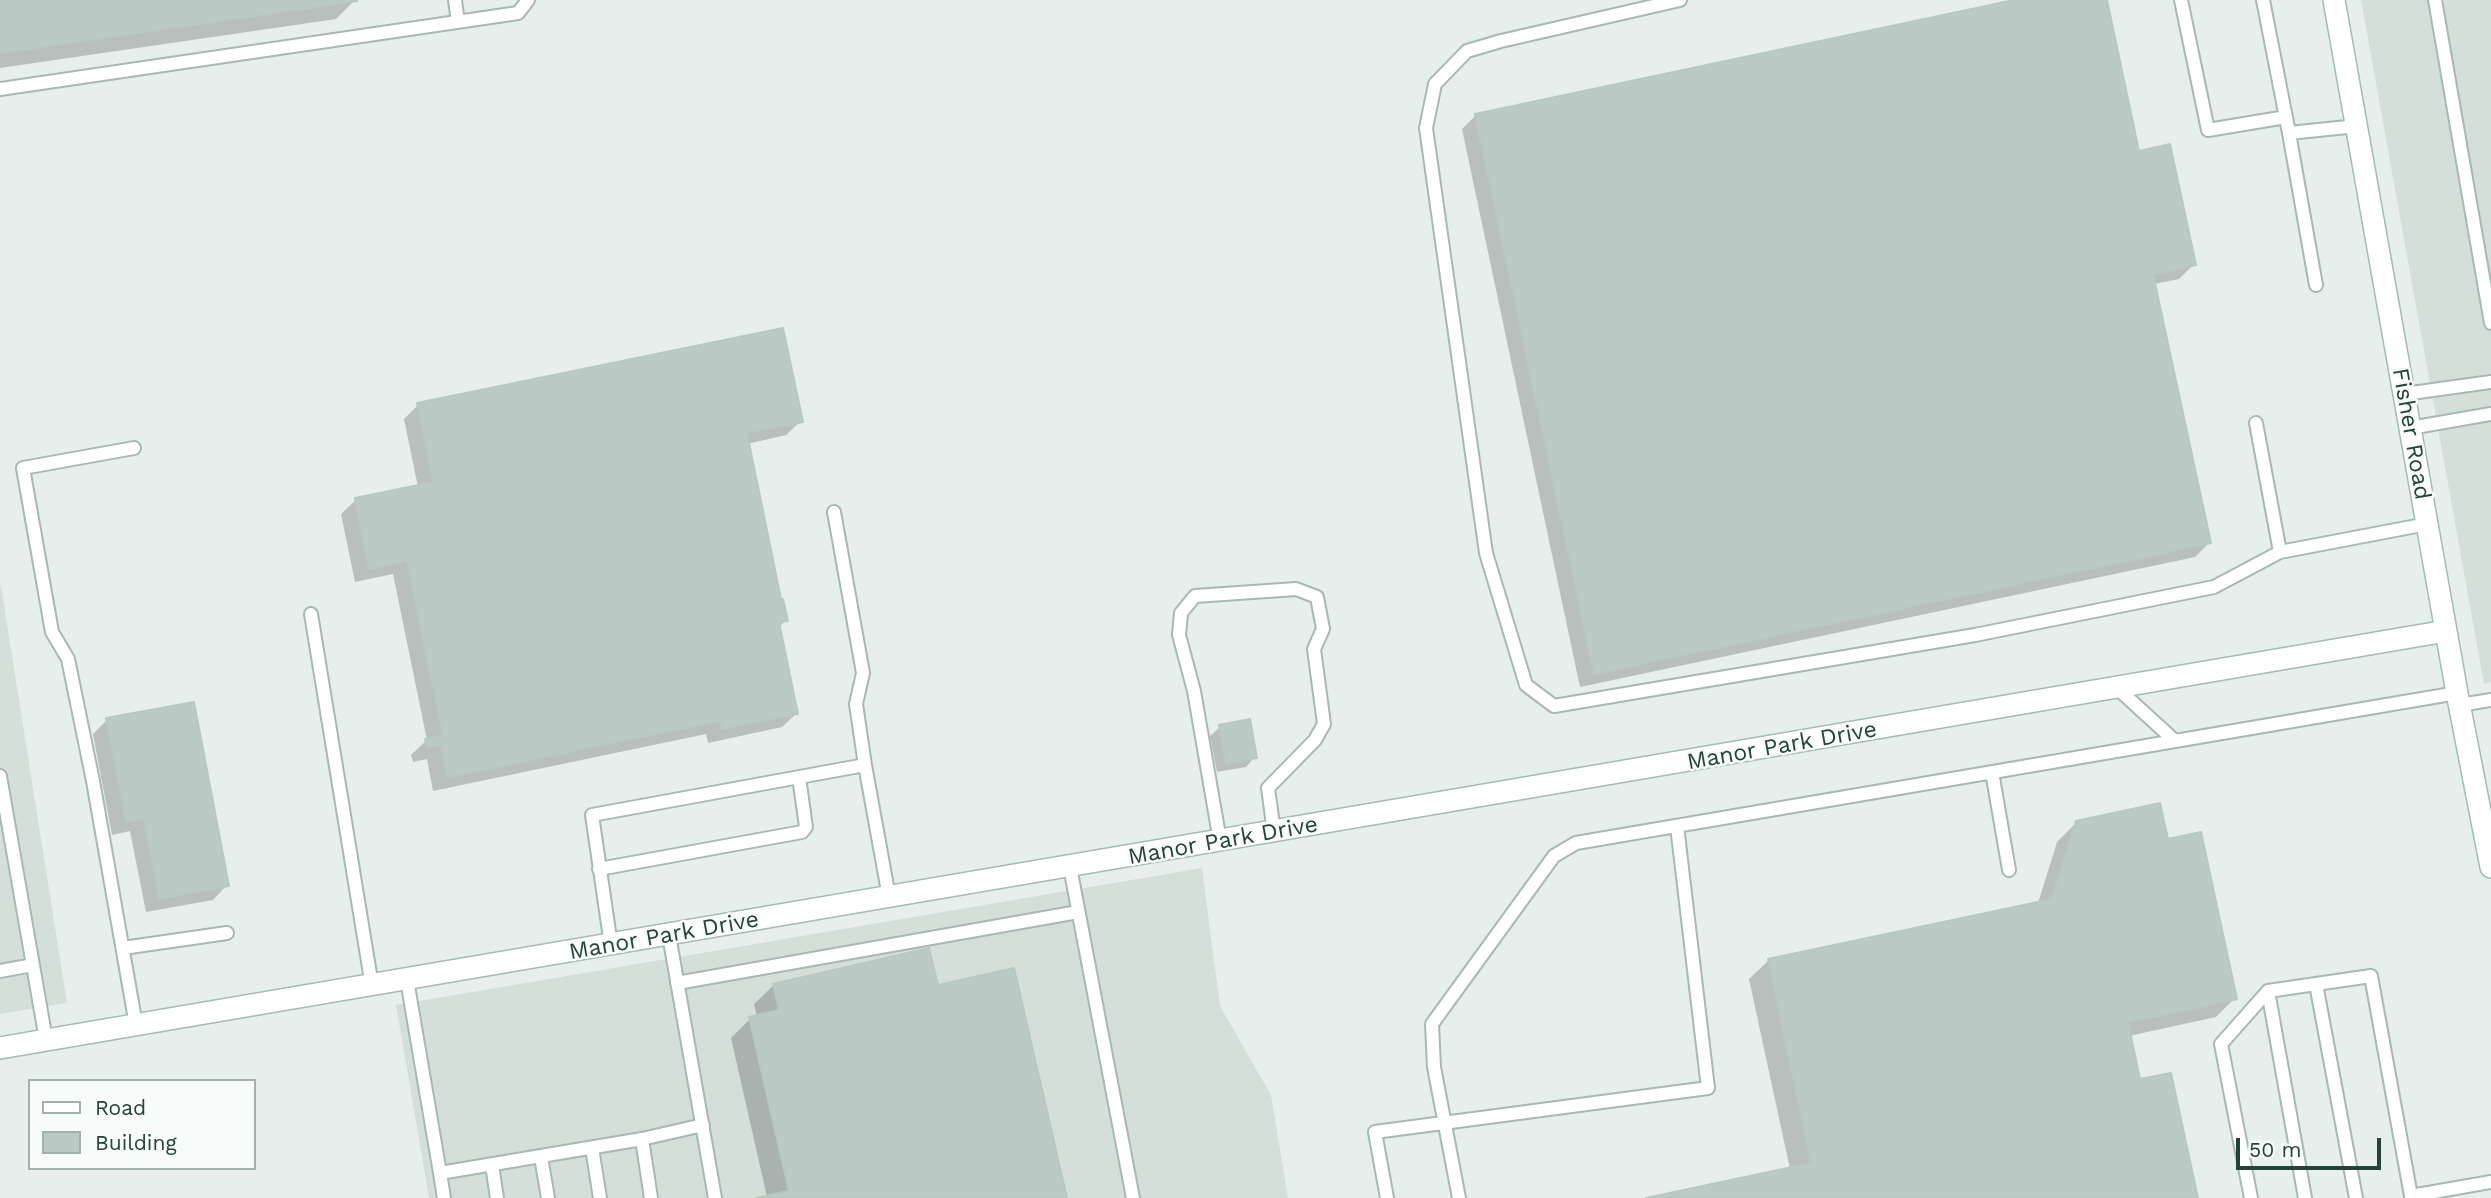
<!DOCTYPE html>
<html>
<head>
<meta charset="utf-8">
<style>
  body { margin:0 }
  #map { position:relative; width:2491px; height:1198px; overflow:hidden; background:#e6efeb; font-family:"Work Sans",sans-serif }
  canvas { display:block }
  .legend { position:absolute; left:28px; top:1079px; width:228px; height:91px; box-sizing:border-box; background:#f7fbf9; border:2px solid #a3b1ad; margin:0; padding:9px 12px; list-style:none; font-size:21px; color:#24423a }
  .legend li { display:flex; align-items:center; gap:14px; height:35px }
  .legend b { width:35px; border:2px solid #a3b1ad }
  .scale { position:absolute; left:2236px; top:1138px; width:145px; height:32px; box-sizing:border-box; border:4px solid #24423a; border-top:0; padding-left:9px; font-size:21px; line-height:24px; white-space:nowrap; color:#24423a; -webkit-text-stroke:5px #f7fbf9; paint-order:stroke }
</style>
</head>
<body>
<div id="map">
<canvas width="2491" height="1198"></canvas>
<ul class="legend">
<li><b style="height:9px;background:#fff"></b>Road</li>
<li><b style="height:19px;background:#bbcac4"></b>Building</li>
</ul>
<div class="scale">50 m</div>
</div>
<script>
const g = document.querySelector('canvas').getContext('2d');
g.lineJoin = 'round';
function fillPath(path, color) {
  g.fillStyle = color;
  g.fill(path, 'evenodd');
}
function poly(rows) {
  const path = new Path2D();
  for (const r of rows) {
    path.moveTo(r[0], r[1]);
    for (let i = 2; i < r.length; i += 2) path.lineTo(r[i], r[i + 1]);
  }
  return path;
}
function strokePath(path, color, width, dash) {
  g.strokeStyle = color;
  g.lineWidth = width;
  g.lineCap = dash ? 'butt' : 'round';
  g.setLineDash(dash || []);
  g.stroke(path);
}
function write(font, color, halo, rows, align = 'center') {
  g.font = font + ' "Work Sans",sans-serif';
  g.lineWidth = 5;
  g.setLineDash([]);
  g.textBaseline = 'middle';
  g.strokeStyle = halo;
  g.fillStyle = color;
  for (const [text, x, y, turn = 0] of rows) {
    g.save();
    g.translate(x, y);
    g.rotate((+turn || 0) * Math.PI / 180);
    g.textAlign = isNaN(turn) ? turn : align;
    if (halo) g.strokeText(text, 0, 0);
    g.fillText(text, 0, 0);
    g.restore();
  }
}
const built = poly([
  [2361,0,2491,0,2491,682,2484,684],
  [1,586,67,1003,0,1014,0,587],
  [1202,868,1220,1006,1271,1095,1288,1198,429,1198,396,1005]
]);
const shadow = poly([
  [0,0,355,0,336,19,0,68],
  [2022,0,2105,0,2137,153,2194,264,2179,279,2154,284,2209,543,2195,557,1580,687,1462,129,1476,115],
  [418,405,801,421,786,435,747,444,780,601,786,620,779,627,797,713,782,727,708,743,706,734,433,791,427,759,413,762,411,755,427,740,393,574,355,582,341,514,356,500,418,487,404,419],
  [107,720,227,885,213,900,146,912,130,831,112,835,93,734],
  [1220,727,1255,757,1246,767,1217,772,1210,736],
  [2077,822,2166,841,2235,998,2216,1017,2129,1036,2139,1081,2196,1198,1654,1198,1790,1169,1749,979,1769,960,2038,903,2057,842],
  [774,985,936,987,1065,1198,764,1198,767,1197,731,1038,750,1019,757,1017,754,1004]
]);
const building = poly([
  [0,0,357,0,357,1,0,53,0,0],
  [2014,0,2107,0,2139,151,2170,144,2196,265,2153,274,2211,543,1594,674,1475,114,2014,0],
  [783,328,803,422,747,433,781,599,783,599,788,621,779,622,798,714,722,729,720,721,447,777,441,745,427,748,425,739,443,735,407,561,369,569,355,498,433,482,417,403,783,328],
  [194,702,229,886,159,899,144,818,126,822,106,718,194,702],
  [1250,719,1257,758,1226,764,1219,725,1250,719],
  [2160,803,2168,839,2201,832,2237,999,2128,1022,2140,1079,2171,1073,2198,1198,1646,1198,1811,1163,1768,959,2052,899,2076,821,2160,803],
  [929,948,938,985,1014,968,1067,1198,756,1198,789,1191,749,1017,779,1010,773,984,929,948]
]);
const lane = poly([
  [455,0,458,22],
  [1680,0,1501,41,1467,51,1435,84,1426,128,1486,553,1526,685,1554,706,1975,635,2214,587,2280,552,2427,524],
  [2181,0,2208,130,2286,117],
  [2263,0,2289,133,2357,126],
  [2435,0,2491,323],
  [0,89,518,13,528,0],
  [2289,133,2316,285],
  [2404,394,2491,382],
  [2256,423,2280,552],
  [2410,428,2491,414],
  [134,448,23,468,52,632,68,659,93,781,136,1025],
  [834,512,863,673,856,704,865,765],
  [311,614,372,986],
  [2117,688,2175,741],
  [2460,705,2491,700],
  [1992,772,2009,870],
  [0,776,46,1040],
  [1220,841,1194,691,1179,635,1181,613,1195,596,1296,589,1317,597,1323,629,1314,649,1324,724,1315,740,1268,788,1274,832],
  [1070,867,1133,1198],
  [599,869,802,832,806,827,799,777],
  [669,935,715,1198],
  [611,945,592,815,865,765,889,897],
  [123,948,227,933],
  [0,971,33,965],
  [407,980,440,1173,642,1139,703,1125],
  [677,983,1078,912],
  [2316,984,2356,1198],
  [642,1139,651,1198],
  [592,1148,600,1198],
  [541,1157,548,1198],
  [492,1165,497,1198],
  [440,1173,444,1198],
  [1387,1198,1375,1132,1708,1088,1677,826],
  [1459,1198,1434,1067,1432,1024,1554,856,1576,843,2457,693],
  [2251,1198,2221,1044,2268,991],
  [2305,1198,2268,991,2371,976,2411,1196,2491,1182]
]);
const secondary = poly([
  [2334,0,2457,693,2491,867],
  [0,1048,2446,631]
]);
const streetNames = [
  ["Fisher Road",2411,434,80],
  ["Manor Park Drive",1782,746,-10],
  ["Manor Park Drive",1223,841,-10],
  ["Manor Park Drive",664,936,-10]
];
fillPath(built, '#d4dfda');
fillPath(shadow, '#0003');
fillPath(building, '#bbcac4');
strokePath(building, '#b8c9c2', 2);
strokePath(lane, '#a8b8b2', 16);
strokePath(secondary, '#a4bbb3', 24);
strokePath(lane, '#fff', 12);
strokePath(secondary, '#fff', 21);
write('23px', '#24423a', '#f7fbf9', streetNames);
</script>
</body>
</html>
